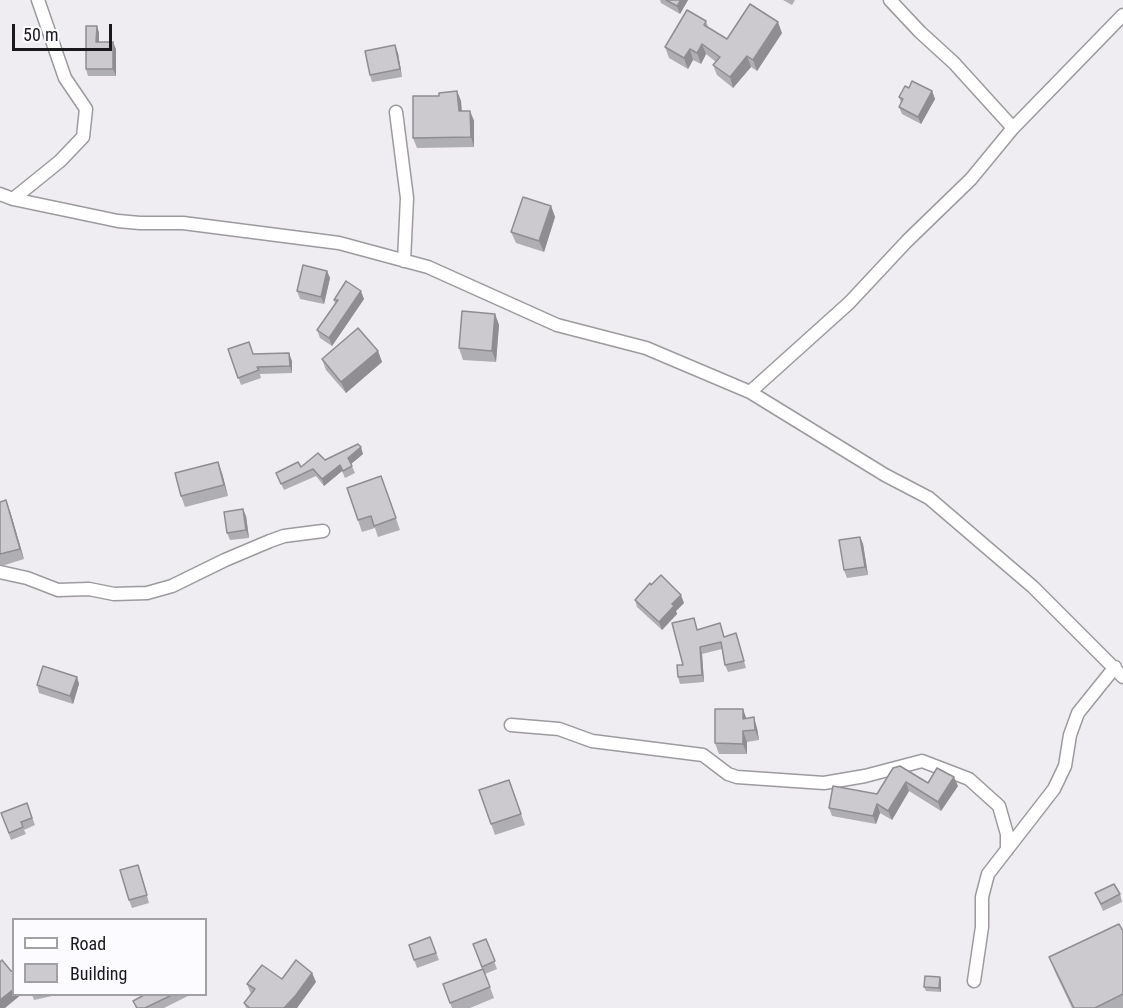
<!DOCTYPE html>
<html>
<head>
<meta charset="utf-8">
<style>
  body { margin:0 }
  #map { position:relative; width:1123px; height:1008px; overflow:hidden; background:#efedf2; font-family:"Roboto Condensed",sans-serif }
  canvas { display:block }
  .legend { position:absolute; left:12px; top:918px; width:195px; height:78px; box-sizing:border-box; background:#fcfbff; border:2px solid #a1a0a3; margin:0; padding:8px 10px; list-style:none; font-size:18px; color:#19181a }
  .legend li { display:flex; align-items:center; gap:12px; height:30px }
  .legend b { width:30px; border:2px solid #a1a0a3 }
  .scale { position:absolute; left:12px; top:24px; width:100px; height:27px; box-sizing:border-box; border:3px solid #19181a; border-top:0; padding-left:8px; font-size:18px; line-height:21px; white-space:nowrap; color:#19181a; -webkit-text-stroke:4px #fcfbff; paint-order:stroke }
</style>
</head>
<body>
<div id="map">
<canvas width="1123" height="1008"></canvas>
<ul class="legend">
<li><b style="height:8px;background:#fff"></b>Road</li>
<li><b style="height:16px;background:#cccacf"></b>Building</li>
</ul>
<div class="scale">50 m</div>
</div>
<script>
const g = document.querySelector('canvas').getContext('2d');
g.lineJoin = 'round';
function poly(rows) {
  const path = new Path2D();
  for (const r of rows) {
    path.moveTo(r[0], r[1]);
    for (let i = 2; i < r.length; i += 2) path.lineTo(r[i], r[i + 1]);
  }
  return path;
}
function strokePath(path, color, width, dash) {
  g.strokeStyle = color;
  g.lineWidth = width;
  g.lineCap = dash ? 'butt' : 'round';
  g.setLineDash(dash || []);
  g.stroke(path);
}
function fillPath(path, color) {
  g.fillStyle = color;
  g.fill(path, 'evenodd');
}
const street = poly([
  [890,0,920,32,954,63,1013,128],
  [396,112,407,198,404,261],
  [0,194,13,199,118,221,140,223,183,223,339,243,428,267,557,325,646,348,750,392,885,475,929,498,1033,587,1123,677],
  [13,199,60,161,83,137,86,109,65,78,38,0],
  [750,392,849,303,907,241,971,179,1013,128,1123,15],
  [0,572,27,578,58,590,89,589,114,594,147,593,172,586,225,560,270,541,284,536,323,531],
  [511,725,559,729,592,741,703,755,728,774,737,777,824,783,865,776,922,761,969,779,999,806,1007,834,1007,850],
  [974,981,982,927,982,897,988,874,1054,789,1065,766,1070,735,1078,713,1115,667]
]);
const wall = poly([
  [660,0,688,0,680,14,661,3],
  [783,0,795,0,792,5],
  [706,21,709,29,727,39,782,33,757,71,751,67,733,88,717,75,713,65,716,62,706,54,701,64,693,60,688,69,669,58,665,47],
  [97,26,99,33,99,42,116,49,116,76,88,76,86,69],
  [398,53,402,77,372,82,370,75],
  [909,88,932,91,935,99,921,124,902,114,899,107,901,103,899,97],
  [457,91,461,101,462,111,470,111,474,121,474,147,417,148,413,138,439,96],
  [551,206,555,217,544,252,516,243,511,232],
  [327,271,330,278,324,304,300,299,297,291],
  [364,299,332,346,320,338,317,330,335,304,334,300],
  [495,314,499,325,496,362,463,360,459,348],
  [228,349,292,361,292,373,260,374,261,378,241,385],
  [378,351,382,362,346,393,326,370,322,359],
  [363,454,351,464,355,473,345,478,342,471,324,486,316,476,284,490,276,473,301,467,325,460],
  [222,473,228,496,185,507,181,496],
  [381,476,400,530,378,537,375,528,362,532,347,488],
  [0,502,10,511,24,559,5,565,0,565],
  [246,516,249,538,230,540,227,533],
  [860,537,863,544,868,575,847,578,844,570],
  [651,585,684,603,676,611,677,614,662,630,637,607,635,600],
  [697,629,724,637,736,633,746,668,728,672,725,665,722,649,702,654,704,682,680,684,678,677],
  [77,677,79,684,73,704,39,693,37,685],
  [747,718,757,728,759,740,747,742,747,754,719,754,715,743],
  [893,768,928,783,958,786,941,811,909,791,892,820,880,813,876,824,832,816,829,808,877,794],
  [509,780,525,825,495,835,479,790],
  [27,803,35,825,24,830,26,834,11,840,1,813],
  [141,873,149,903,132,908,129,900],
  [1095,893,1120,894,1122,902,1103,911],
  [1123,931,1123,1008,1072,1008,1055,972,1049,957],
  [430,937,439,960,417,968,409,945],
  [486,939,497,969,485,974,494,998,470,1008,452,1008,443,984,482,969,473,944],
  [312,973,316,982,297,1008,246,1008,244,1003,251,994,247,984,282,979],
  [940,977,941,981,941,992,926,991,924,987],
  [32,994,51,994,52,996,34,1000],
  [146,994,192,994,164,1008,136,1008,133,1001]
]);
const shadedWall = poly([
  [681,0,688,0,680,14,677,6],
  [778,22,782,33,757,71,753,60],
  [97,26,99,33,99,49,96,42],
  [113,42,116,49,116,76,113,69],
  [702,44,706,54,701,64,697,53],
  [395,45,398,53,402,77,400,69],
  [690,49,693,60,688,69,684,58],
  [747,56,751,67,733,88,730,77],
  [457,91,461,101,462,121,459,111],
  [932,91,935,99,921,124,918,117],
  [470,111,474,121,474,147,471,137],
  [551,206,555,217,544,252,539,241],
  [327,271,330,278,324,304,321,297],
  [361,291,364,299,332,346,329,338],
  [495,314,499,325,496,362,492,351],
  [378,351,382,362,346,393,341,382],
  [289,353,292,361,292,373,290,366],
  [361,447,363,454,351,464,348,458],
  [218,462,222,473,228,496,224,485],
  [340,465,342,471,324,486,322,479],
  [6,500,10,511,24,559,20,549],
  [243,509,246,516,249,538,246,530],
  [860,537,863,544,868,575,865,567],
  [681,595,684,603,676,611,677,614,662,630,659,622,672,604],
  [700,647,702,654,704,682,702,675],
  [77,677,79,684,73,704,70,696],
  [743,709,747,720,743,719],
  [754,717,757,728,759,740,755,730],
  [743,731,747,742,747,754,743,744],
  [954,777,958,786,941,811,938,802],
  [906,782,909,791,892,820,888,811],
  [877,804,880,813,876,824,873,816],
  [312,973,316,982,299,1005,297,1008,284,1008],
  [940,977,941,981,941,992,939,988],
  [14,989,14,994,22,994,5,1008,0,1008,0,1000]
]);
const building = poly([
  [666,0,681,0,677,6,666,0],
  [750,4,778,22,753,60,747,56,730,77,713,65,720,57,702,44,697,53,690,49,684,58,665,47,687,10,706,21,704,25,727,39,750,4],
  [86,26,97,26,96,42,113,42,113,69,86,69,86,26],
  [395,45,400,69,370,75,365,51,395,45],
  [912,81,932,91,918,117,899,107,903,99,899,97,905,86,909,88,912,81],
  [457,91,459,111,470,111,471,137,413,138,413,96,439,96,439,93,457,91],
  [523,197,551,206,539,241,511,232,523,197],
  [303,265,327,271,321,297,297,291,303,265],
  [346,281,361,291,329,338,317,330,338,300,334,300,346,281],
  [462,311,495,314,492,351,459,348,462,311],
  [358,328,378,351,341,382,322,359,358,328],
  [249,342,253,354,289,353,290,366,257,367,259,370,238,378,228,349,249,342],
  [358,444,361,447,348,458,352,466,343,471,340,465,322,479,313,469,281,484,276,473,298,462,301,467,318,453,325,460,358,444],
  [218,462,224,485,181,496,175,473,218,462],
  [381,476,396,518,374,526,371,516,358,520,347,488,381,476],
  [6,500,20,549,0,554,0,502,6,500],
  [243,509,246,530,227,533,224,512,243,509],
  [860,537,865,567,844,570,839,540,860,537],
  [661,575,681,595,672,604,674,606,659,622,635,600,650,583,651,585,661,575],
  [694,618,697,630,720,623,724,637,736,633,744,661,725,665,721,642,700,647,702,675,678,677,677,665,683,665,672,623,694,618],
  [43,666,77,677,70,696,37,685,43,666],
  [715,709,743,709,743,719,754,717,755,730,743,731,743,744,715,743,715,709],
  [900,766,928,783,937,768,954,777,938,802,906,782,888,811,877,804,873,816,829,808,833,786,877,794,893,768,900,766],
  [509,780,521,814,491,824,479,790,509,780],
  [27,803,32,818,21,822,23,827,9,833,1,813,27,803],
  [138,865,147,895,129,900,120,870,138,865],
  [1114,884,1120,894,1101,904,1095,893,1114,884],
  [1119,924,1123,931,1123,994,1095,1008,1074,1008,1049,957,1119,924],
  [430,937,436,953,414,960,409,945,430,937],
  [486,939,495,961,482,967,473,944,486,939],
  [2,960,11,971,14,971,14,989,0,1000,0,962,2,960],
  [296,960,312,973,296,995,284,1008,250,1008,244,1003,255,989,247,984,262,965,282,979,296,960],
  [483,969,490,987,450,1003,443,984,483,969],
  [925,976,940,977,939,988,924,987,925,976],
  [146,994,174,994,145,1008,137,1008,133,1001,146,994]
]);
strokePath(street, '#9c9a9f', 15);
strokePath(street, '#fff', 12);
fillPath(wall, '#afaeb2');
fillPath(shadedWall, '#8f8d91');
fillPath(building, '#cccacf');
strokePath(building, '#8f8d91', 1.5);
</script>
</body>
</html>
